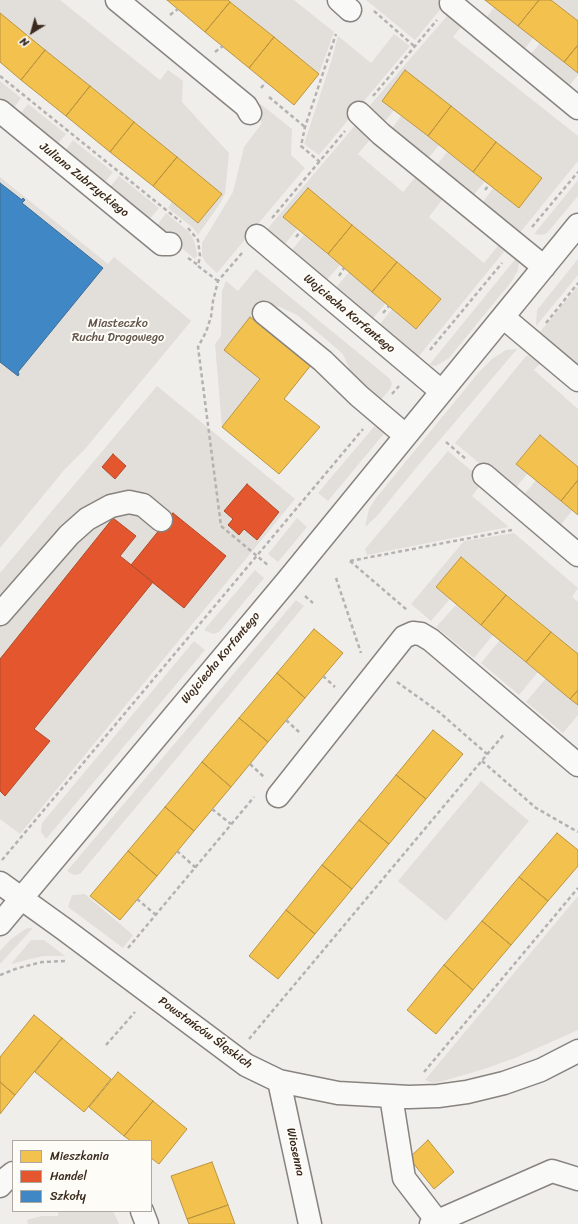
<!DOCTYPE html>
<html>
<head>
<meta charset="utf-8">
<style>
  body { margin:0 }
  #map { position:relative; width:578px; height:1224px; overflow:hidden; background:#f0eeeb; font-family:Sriracha,sans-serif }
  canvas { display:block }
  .legend { position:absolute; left:12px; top:1140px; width:140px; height:72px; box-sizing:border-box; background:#fdfcf7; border:1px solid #afa8a0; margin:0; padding:5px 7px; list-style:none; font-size:12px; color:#3b2a1e }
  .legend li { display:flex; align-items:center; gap:8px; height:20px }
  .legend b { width:20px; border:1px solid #afa8a0 }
  .north { position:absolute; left:12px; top:12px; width:40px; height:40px; -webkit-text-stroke:3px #fdfcf7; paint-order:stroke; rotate:217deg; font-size:11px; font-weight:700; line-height:16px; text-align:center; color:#3b2a1e }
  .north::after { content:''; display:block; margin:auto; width:14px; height:18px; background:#3b2a1e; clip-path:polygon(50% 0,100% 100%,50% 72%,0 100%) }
</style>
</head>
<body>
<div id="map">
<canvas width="578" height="1224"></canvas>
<ul class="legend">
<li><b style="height:11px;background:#f2c14e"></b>Mieszkania</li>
<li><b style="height:11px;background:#e4572e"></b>Handel</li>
<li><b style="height:11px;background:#3f88c5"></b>Szkoły</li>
</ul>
<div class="north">N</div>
</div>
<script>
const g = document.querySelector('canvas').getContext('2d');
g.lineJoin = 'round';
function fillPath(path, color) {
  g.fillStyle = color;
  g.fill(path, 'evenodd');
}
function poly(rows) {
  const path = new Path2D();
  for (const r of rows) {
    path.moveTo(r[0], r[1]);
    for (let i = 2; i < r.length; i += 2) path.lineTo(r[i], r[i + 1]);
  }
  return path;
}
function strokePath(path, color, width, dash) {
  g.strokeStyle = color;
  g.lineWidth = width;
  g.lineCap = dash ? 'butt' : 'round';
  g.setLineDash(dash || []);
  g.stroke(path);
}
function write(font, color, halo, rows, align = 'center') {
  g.font = font + ' Sriracha,sans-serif';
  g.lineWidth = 4;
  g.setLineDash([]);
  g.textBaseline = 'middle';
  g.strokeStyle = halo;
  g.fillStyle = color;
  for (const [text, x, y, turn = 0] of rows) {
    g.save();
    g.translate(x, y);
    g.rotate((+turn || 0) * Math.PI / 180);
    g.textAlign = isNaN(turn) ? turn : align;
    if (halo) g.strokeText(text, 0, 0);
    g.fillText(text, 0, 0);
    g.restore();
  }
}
const built = poly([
  [0,177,108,264,114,257,191,321,84,450,65,469,0,548],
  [157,386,295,499,20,834,0,819,0,573]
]);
const green = poly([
  [0,0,60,0,160,80,168,70,183,81,182,102,229,153,225,194,219,205,198,235,193,228,168,208,172,202,198,223,222,194,0,13],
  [228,0,294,0,334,32,319,74],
  [366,0,448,0,415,40],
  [551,0,578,0,578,21],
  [494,7,533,38,524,50,486,18],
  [453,9,467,20,453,37,578,136,578,161,518,235,481,205,493,188,519,208,542,178,405,71,382,100,394,110,383,124,366,110],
  [394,34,410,46,319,155,304,144,332,59,338,36,371,63],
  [540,43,578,73,578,75,569,86,530,55],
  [0,81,21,98,13,109,0,98],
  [258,102,292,129,291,155,305,168,217,273,206,263,202,256,202,243,233,192,244,147,262,123,252,109],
  [28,104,66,134,57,145,20,114],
  [401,116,439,145,427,160,391,130],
  [358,122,374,135,358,154,403,192,419,173,445,196,429,217,484,263,501,242,507,248,415,361,376,329,392,309,416,329,441,299,308,188,283,217,297,229,281,249,263,234],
  [73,140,113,172,105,182,65,151],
  [447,152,485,181,472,197,436,166],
  [119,176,159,208,149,220,109,188],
  [578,180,578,196,547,233,542,235,534,234],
  [166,213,189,232,194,240,197,253,197,256,195,259,156,227],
  [304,235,340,265,323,284,288,255],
  [114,257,191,321,84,450,33,408,21,372],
  [517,257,519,262,518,270,512,281,449,358,436,366,429,365],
  [578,259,578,275,536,326,537,310],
  [256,269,389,378,391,381,392,384,390,389,373,409,353,378,343,354,297,315,280,307,263,305,256,310,224,350,260,379,222,427,215,344,221,336,222,291,226,281,238,291],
  [349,272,386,303,370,322,333,291],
  [578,286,578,369,540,336,539,333],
  [517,349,416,468,377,516,365,527,369,509,376,498,479,372,492,359,506,350],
  [533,353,543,360,534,370,578,409,578,467,540,435,516,463,528,473,513,491,455,443,526,356],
  [0,422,22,440,0,467],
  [378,422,387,430,328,501,318,493],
  [448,451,484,481,472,496,509,527,367,555,365,549],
  [536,480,572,511,558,528,521,498],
  [297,518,307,527,278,562,268,554],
  [514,533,578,588,572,597,578,602,578,654,461,557,436,587,450,599,431,621,411,604,464,541],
  [255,570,264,578,219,632,213,634,204,630],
  [296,600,304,606,80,874,74,875,67,871],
  [456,605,493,635,474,658,436,627],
  [500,640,538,672,519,695,481,663],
  [194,641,205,650,46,839,41,832,42,823],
  [546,678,578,705,578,715,563,733,526,702],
  [481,781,529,821,446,921,398,881],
  [85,894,133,935,123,948,68,907,72,895],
  [578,896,578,1030,515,1058,484,1069,440,1082,433,1083,425,1080],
  [27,928,33,928,0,964,0,951,11,939],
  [31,940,44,940,65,956,43,956,11,964],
  [58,1211,113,1211,119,1224,28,1224,27,1220,41,1216,58,1216]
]);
const homes = poly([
  [167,0,228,0,230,2,205,32,167,0],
  [485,0,539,0,518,26,485,0],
  [539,0,551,0,578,21,578,45,564,62,518,26,539,0],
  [230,2,274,37,249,68,205,32,230,2],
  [0,13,45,50,21,80,0,62,0,13],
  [274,37,319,74,294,105,249,68,274,37],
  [578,45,578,73,564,62,578,45],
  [45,50,90,86,66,116,21,80,45,50],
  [405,70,451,106,428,136,382,101,405,70],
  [90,86,134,122,110,152,66,116,90,86],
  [451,106,496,142,473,172,428,136,451,106],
  [134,122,177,157,153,186,110,152,134,122],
  [496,142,542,178,519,208,473,172,496,142],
  [177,157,222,194,198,223,153,186,177,157],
  [308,188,352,225,328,254,283,217,308,188],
  [352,225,397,262,372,292,328,254,352,225],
  [397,262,441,299,416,329,372,292,397,262],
  [250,317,311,365,284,399,320,427,279,474,222,427,260,379,224,350,250,317],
  [540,435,578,467,578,480,561,501,516,464,540,435],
  [578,480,578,515,561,501,578,480],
  [461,557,506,595,481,625,436,587,461,557],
  [506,595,551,632,526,662,481,625,506,595],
  [314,629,343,653,305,698,277,673,314,629],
  [551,632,578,654,578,690,570,699,526,662,551,632],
  [277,673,305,698,268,742,239,718,277,673],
  [578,690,578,705,570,699,578,690],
  [239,718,268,742,231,787,202,762,239,718],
  [433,730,463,754,426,799,396,775,433,730],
  [202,762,231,787,194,831,165,807,202,762],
  [396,775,426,799,389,844,359,820,396,775],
  [165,807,194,831,157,876,128,851,165,807],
  [359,820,389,844,352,889,322,865,359,820],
  [557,833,578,850,578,866,548,901,519,877,557,833],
  [128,851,157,876,120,920,90,896,128,851],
  [322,865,352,889,315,934,286,910,322,865],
  [519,877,548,901,511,945,482,921,519,877],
  [286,910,315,934,278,979,249,956,286,910],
  [482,921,511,945,473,990,444,965,482,921],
  [444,965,473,990,436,1034,407,1010,444,965],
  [34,1015,62,1038,15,1095,0,1082,0,1057,34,1015],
  [62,1038,111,1079,84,1112,35,1072,62,1038],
  [118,1072,153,1101,124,1136,89,1107,118,1072],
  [0,1082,15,1095,0,1114,0,1082],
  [153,1101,187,1129,159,1164,151,1158,151,1141,131,1141,124,1136,153,1101],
  [428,1140,454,1172,434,1189,409,1158,428,1140],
  [212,1162,228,1205,187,1219,171,1176,212,1162],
  [228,1205,235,1224,189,1224,187,1219,228,1205]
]);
const shops = poly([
  [113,454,126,466,115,479,102,467,113,454],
  [247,484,279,512,257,540,244,529,239,535,228,525,233,519,224,511,247,484],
  [173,513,226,556,184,608,131,565,173,513],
  [113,518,136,536,120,556,153,582,34,729,50,741,5,796,0,791,0,659,113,518]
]);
const schools = poly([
  [0,183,22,200,23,198,25,200,22,203,103,268,18,372,19,374,18,376,0,362,0,183]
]);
const path = poly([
  [374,11,414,46],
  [170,15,178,9],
  [215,52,223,46],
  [0,76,181,222],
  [261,88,266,82],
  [373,96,437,20],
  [269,97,305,127],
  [320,162,301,146,305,127,336,34],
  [485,190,489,185],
  [272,218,345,131],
  [532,227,578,172],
  [188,228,198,240,200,256,198,266,218,281],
  [296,237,300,232],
  [242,253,218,281,213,301,211,317,206,332,198,347,221,526,269,566],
  [188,258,198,265],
  [339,276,344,268],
  [383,313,389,306],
  [546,323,578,283],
  [430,350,502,263],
  [392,394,399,386],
  [446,442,467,460],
  [350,561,512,530],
  [350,561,407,610],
  [336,578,361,653],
  [305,596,313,603],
  [323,676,335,687],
  [397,682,439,712,487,754],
  [286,720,299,732],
  [482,761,536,808,578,832],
  [250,764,264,777],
  [212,809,231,824],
  [177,851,195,867],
  [2,860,363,429],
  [137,899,156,915],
  [128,948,254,797],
  [0,975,18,968,42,962,66,961],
  [249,1039,505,733],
  [106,1045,135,1012],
  [424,1072,578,888]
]);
const minor = poly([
  [117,0,246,106,250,113],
  [339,0,350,10],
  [451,3,578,108],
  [0,111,162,244,170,244],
  [359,113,381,134,544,267],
  [257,236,441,391],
  [264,313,323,361,359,396,405,435],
  [503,317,578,380],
  [484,475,578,555],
  [0,614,69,535,87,519,111,506,129,502,143,505,161,520],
  [278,796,404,637,413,633,421,634,431,640,578,765],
  [0,883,64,929,246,1065,279,1081,338,1093,409,1097,438,1096,467,1092,504,1083,541,1070,578,1051],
  [0,924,287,581,578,225],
  [279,1081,310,1224],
  [391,1096,404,1178,437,1221],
  [0,1186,8,1177,13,1173],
  [142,1211,147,1224],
  [431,1224,552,1171,578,1179]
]);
const streetNames = [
  ["Juliana Zubrzyckiego",84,180,39],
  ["Wojciecha Korfantego",349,314,40],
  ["Wojciecha Korfantego",221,658,-50],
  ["Powstańców Śląskich",205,1033,36],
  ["Wiosenna",295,1152,78]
];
const parkNames = [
  ["Miasteczko",118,324],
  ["Ruchu Drogowego",118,338]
];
fillPath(built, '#e2deda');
fillPath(green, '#e2dfda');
fillPath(homes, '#f2c14e');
strokePath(homes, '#bb9440', 1);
fillPath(shops, '#e4572e');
strokePath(shops, '#b14a29', 1);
fillPath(schools, '#3f88c5');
strokePath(schools, '#3e6c93', 1);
strokePath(minor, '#88837f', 25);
strokePath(path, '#b4b2b0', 2.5, [4, 3]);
strokePath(minor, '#f9f9f7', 22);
write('12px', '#3b2a1e', '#fdfcf7', streetNames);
write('12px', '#62544a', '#fdfcf7', parkNames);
</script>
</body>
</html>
